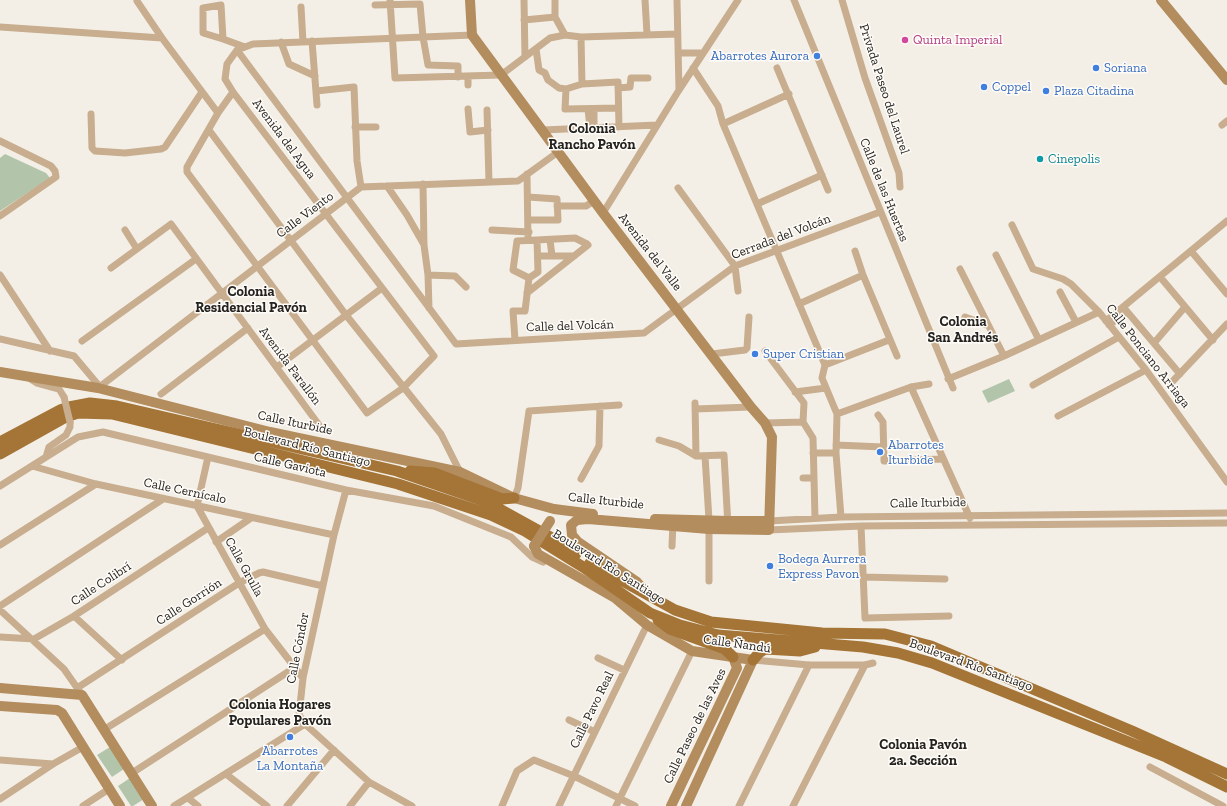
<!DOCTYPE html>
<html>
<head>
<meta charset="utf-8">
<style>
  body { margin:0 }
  canvas { display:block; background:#f3efe7 }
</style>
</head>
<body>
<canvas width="1227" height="806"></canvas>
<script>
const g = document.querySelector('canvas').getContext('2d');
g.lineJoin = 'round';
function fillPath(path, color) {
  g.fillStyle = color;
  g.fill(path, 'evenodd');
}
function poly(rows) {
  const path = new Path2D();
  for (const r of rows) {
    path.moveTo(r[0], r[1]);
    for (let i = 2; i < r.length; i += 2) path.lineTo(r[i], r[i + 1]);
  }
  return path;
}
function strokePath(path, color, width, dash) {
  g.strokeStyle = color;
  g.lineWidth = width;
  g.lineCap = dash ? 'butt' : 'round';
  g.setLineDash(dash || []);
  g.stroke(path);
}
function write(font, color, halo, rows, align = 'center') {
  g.font = font + ' "Zilla Slab",serif';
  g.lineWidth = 3;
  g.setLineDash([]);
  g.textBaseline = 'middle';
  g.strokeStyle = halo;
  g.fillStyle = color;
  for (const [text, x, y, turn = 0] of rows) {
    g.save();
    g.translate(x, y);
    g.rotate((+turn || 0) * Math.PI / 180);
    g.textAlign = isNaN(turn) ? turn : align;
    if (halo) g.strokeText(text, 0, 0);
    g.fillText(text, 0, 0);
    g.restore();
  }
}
const green = poly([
  [5,154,46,173,50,178,0,211,0,158],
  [1009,379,1015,391,988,403,982,391],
  [110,747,124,769,112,777,97,755],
  [130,778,144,799,133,806,131,806,118,786]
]);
const street = poly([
  [390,0,395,78,501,75,550,38,565,35,581,37,677,34],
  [524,0,525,57],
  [555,0,555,17,565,35],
  [645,0,647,34],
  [677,0,679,90],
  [794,0,953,388],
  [842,0,865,78,899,173,900,187],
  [137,1,162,38,218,113],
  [375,5,420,4,423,37,428,65,458,66,458,77],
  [301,7,303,42],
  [524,20,555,17],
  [0,27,162,38],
  [581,37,582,84,566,89,565,109,618,108],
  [223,39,203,33,203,8,221,5,223,39,245,47],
  [312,41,317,105],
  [281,42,289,64,315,76],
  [536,49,539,70,545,73,548,80,559,88,566,89],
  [237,50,456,344,644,333,735,266,880,212],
  [678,53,703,53],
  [693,68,718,106,723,124,825,365,822,378,837,414,836,453,841,517],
  [777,68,828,190],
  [468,77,468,85],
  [582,84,618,82,619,127],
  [618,88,630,87,631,78,648,78],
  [316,91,354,87,357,161,361,187],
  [233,92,218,113,187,167,187,172,367,413,403,388,434,356,233,92,225,79,227,64,237,50,253,44,472,35],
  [468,109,470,132,488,130],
  [588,109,590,128],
  [594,109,594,128],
  [487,110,489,182],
  [91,114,92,148,95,151,125,153,161,149,165,147,202,92],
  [723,124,789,94],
  [1222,125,1227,121],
  [355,127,376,127],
  [209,130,346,315,441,434,460,472],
  [543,130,657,125],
  [0,141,51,166,55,171,56,177,0,216],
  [527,174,528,240],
  [423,184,424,245,428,275,429,308],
  [387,186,407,215,423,243],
  [678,188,735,266,738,291],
  [528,197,557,199,558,220,529,220],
  [757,204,822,175],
  [557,206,586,206,594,201],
  [603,213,679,90,738,0],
  [1012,225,1033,269,1063,279,1071,284,1099,312,1146,370,1227,482],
  [125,230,137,249],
  [492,230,529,232],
  [550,240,552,256],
  [855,251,863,275,897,356],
  [1191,251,1227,294],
  [996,255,1039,340],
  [539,256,574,256],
  [111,268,171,224,319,425],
  [960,269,1004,356],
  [0,275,50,351],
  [428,275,455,276,466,287],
  [529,278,538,272,537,240],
  [1161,278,1213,340],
  [1060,292,1076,322],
  [527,293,588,245,587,244,575,238,517,241,513,270,529,278],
  [799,304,863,275],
  [1124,308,1180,374],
  [965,317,987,325],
  [1106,321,1227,221],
  [1109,325,1127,312],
  [0,339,74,356,100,387],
  [515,340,513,311,525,311,529,278],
  [82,341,196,259],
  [1154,343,1185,307],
  [765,351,804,403,803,422,813,438,815,518],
  [712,354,745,350,747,348,749,317],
  [825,365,889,340],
  [277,367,382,288],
  [29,378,37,383,59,389,64,397],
  [948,379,1004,356,1099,312],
  [1171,383,1227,324],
  [1033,385,1119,337],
  [911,387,970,518],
  [98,388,361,187,518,181,558,152],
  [795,392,826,388],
  [161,394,248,328],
  [695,403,696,456],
  [695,409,751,407],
  [837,414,911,387,929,384],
  [878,415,883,422,884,461,943,459],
  [1058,416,1146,370],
  [765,423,803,422],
  [659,440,679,446,696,456,724,455,728,526],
  [836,445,883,447],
  [813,453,836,453],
  [705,456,709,520,709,581],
  [46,457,49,447,66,435,70,427,70,422],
  [208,457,197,506,265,629,303,678],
  [32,466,96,484,334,535],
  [803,478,814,478],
  [581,479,599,446,600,406],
  [0,486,78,437,103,432,346,490,434,506,511,537,532,557,543,562],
  [346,490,334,535,303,678,299,715,305,724,369,782,412,806],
  [514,498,518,488,529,411,619,405],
  [769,521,841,517,1227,513],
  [861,526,865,618,949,616],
  [769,530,861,526,1227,523],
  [216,542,251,518],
  [0,545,96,484],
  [672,546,673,522],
  [864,577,945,579],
  [0,606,163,499],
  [0,610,64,669,80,692],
  [74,616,122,660],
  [0,637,34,639,74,616,208,528],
  [598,658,624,670],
  [753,660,809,665,865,665,873,663],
  [77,688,239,583,259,573,263,572,323,586],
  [569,720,595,732],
  [105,729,265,629],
  [0,760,53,764],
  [1150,767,1223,806],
  [132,773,294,668],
  [226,774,267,806],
  [188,798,198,806],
  [0,799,53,764,83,747],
  [83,806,109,789],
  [174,806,305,724],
  [287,806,334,750],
  [350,806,369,782],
  [502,806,517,771,534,760,574,776,635,806],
  [559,806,647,625],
  [616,806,692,651],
  [739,806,809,665],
  [793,806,865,665]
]);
const secondary = poly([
  [470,0,472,35,603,213,751,407,765,423,772,437,769,530,709,529,588,519,577,520,571,525,572,535,578,542,637,582,647,593],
  [1161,0,1227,80],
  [0,372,98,388,270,432,460,472,514,498,554,509,593,514],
  [655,519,728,521,769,521],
  [534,546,538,554,615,598,647,625,692,651,753,660,686,806],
  [0,688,82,695,152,806],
  [0,706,57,710,62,713,120,806],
  [671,806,737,668,733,657]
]);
const primary = poly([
  [0,442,60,410,69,407,90,403,117,406,397,471,487,502,554,539,576,554],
  [0,454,66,417,78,413,112,414,398,484,491,515,525,531,583,567,650,613,680,625,718,635,863,647,898,653,932,663,1166,757,1227,787],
  [410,471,434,473,502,499,514,498],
  [590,563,675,610,711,622,822,633,885,634,931,646,1132,731,1227,774],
  [658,620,670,629,725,649,733,657],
  [753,660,759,653,765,649,800,651,815,647]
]);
const streetBridge = poly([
  [64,397,70,422]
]);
const secondaryBridge = poly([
  [534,546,550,521]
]);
const markers = [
  [905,40,4,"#d1479c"],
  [817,56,4,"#3f7fe0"],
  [1096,68,4,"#3f7fe0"],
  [984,87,4,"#3f7fe0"],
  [1046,91,4,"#3f7fe0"],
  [1040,159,4,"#0f9aa8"],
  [755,354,4,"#3f7fe0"],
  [880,452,4,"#3f7fe0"],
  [770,566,4,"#3f7fe0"],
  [290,737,4,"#3f7fe0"]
];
const hotelNames = [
  ["Quinta Imperial",913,40]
];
const shopNames = [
  ["Abarrotes Aurora",809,56,"right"],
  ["Soriana",1104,68],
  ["Coppel",992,87],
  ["Plaza Citadina",1054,91],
  ["Super Cristian",763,354],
  ["Abarrotes",888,445],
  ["Iturbide",888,460],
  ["Bodega Aurrera",778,559],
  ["Express Pavon",778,574],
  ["Abarrotes",290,751,"center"],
  ["La Montaña",290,766,"center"]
];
const streetNames = [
  ["Privada Paseo del Laurel",884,89,72],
  ["Avenida del Agua",284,139,53],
  ["Calle de las Huertas",884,190,68],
  ["Calle Viento",305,215,-37],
  ["Cerrada del Volcán",781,237,-21],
  ["Avenida del Valle",650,252,52],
  ["Calle del Volcán",570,326,-2],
  ["Calle Ponciano Arriaga",1148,356,52],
  ["Avenida Farallón",290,366,53],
  ["Calle Iturbide",295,423,12],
  ["Boulevard Río Santiago",307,447,14],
  ["Calle Gaviota",290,465,13],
  ["Calle Cernícalo",185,491,12],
  ["Calle Iturbide",606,501,6],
  ["Calle Iturbide",928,503,-1],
  ["Calle Grulla",244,567,61],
  ["Boulevard Río Santiago",609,567,32],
  ["Calle Colibrí",101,584,-33],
  ["Calle Gorrión",189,602,-33],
  ["Calle Ñandú",737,644,8],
  ["Calle Cóndor",298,648,-79],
  ["Boulevard Río Santiago",971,665,20],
  ["Calle Pavo Real",592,710,-64],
  ["Calle Paseo de las Aves",695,726,-64]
];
const cultureNames = [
  ["Cinepolis",1048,159]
];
const neighbourhoodNames = [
  ["Colonia",592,129],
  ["Rancho Pavón",592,145],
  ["Colonia",251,292],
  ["Residencial Pavón",251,308],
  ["Colonia",963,322],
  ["San Andrés",963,338],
  ["Colonia Hogares",280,705],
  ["Populares Pavón",280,721],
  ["Colonia Pavón",923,745],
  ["2a. Sección",923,761]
];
fillPath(green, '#b2c5ab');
strokePath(street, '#c8ae8f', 7);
strokePath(secondary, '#b38d5e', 10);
strokePath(primary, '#a47537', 11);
strokePath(streetBridge, '#c8ae8f', 7);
strokePath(secondaryBridge, '#b38d5e', 10);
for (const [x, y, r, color] of markers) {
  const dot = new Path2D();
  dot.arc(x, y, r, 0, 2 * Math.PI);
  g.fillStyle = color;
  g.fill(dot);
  strokePath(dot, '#fffcf8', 1.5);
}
write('13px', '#b23c85', '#fffcf8', hotelNames, 'left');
write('13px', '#366cbe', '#fffcf8', shopNames, 'left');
write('13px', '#242320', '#fffcf8', streetNames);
write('13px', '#0d838f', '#fffcf8', cultureNames, 'left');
write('bold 14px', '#242320', '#fffcf8', neighbourhoodNames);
</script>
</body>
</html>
